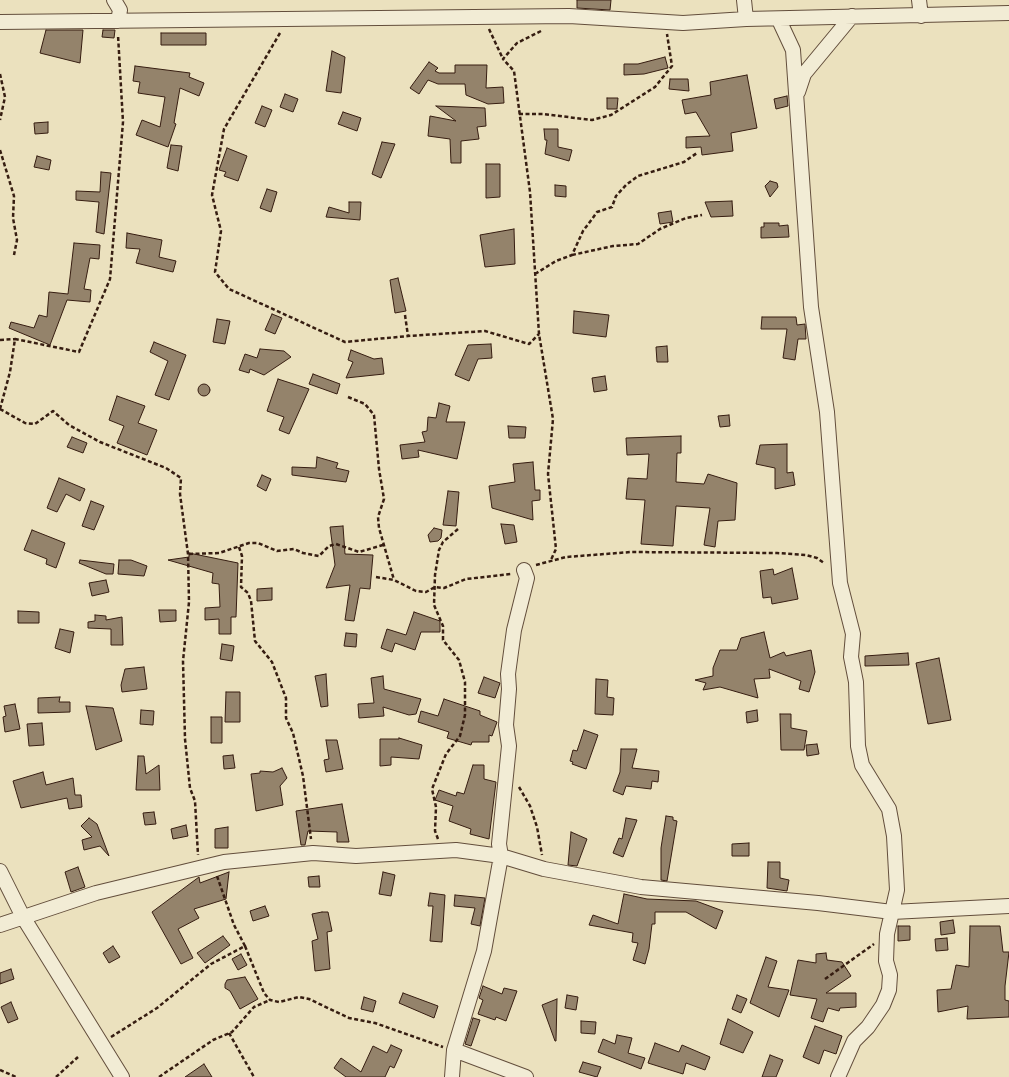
<!DOCTYPE html>
<html>
<head>
<meta charset="utf-8">
<style>
  body { margin:0 }
  canvas { display:block; background:#ebe1be }
</style>
</head>
<body>
<canvas width="1009" height="1077"></canvas>
<script>
const g = document.querySelector('canvas').getContext('2d');
g.lineJoin = 'round';
function fillPath(path, color) {
  g.fillStyle = color;
  g.fill(path, 'evenodd');
}
function poly(rows) {
  const path = new Path2D();
  for (const r of rows) {
    if (r.length === 3) {
      path.moveTo(r[0] + r[2], r[1]);
      path.arc(r[0], r[1], r[2], 0, 2 * Math.PI);
      continue;
    }
    path.moveTo(r[0], r[1]);
    for (let i = 2; i < r.length; i += 2) path.lineTo(r[i], r[i + 1]);
  }
  return path;
}
function strokePath(path, color, width, dash) {
  g.strokeStyle = color;
  g.lineWidth = width;
  g.lineCap = dash ? 'butt' : 'round';
  g.setLineDash(dash || []);
  g.stroke(path);
}
const building = poly([
  [577,0,611,0,610,10,577,8,577,0],
  [46,30,83,30,80,63,40,53,46,30],
  [103,30,115,30,114,38,102,37,103,30],
  [161,33,206,33,206,45,161,45,161,33],
  [332,51,345,57,341,93,326,91,332,51],
  [665,57,668,68,644,74,624,75,624,64,638,64,665,57],
  [429,62,438,68,435,71,439,73,455,73,455,65,487,65,486,88,503,87,504,103,488,104,466,95,465,84,438,84,428,80,419,94,410,88,429,62],
  [135,66,190,73,189,77,204,83,199,96,180,88,174,123,176,124,168,147,136,135,142,120,160,127,165,97,138,93,140,82,133,81,135,66],
  [747,75,757,128,731,133,733,151,702,155,701,147,686,148,686,137,710,136,696,112,685,114,682,100,711,95,710,82,747,75],
  [670,79,688,79,689,91,669,89,670,79],
  [285,94,298,99,293,112,280,107,285,94],
  [787,96,788,106,776,109,774,99,787,96],
  [607,98,618,98,617,109,607,109,607,98],
  [262,106,272,110,265,127,255,123,262,106],
  [436,106,485,108,486,126,477,127,479,139,461,141,461,163,451,163,450,139,428,136,430,116,456,121,436,106],
  [343,112,361,118,357,131,338,124,343,112],
  [48,122,48,133,35,134,34,123,48,122],
  [544,129,558,129,558,147,572,150,569,161,545,154,547,140,545,140,544,129],
  [382,142,395,144,381,178,372,174,382,142],
  [171,145,182,146,178,171,167,168,171,145],
  [227,148,247,156,238,181,224,176,226,172,219,170,227,148],
  [37,156,51,160,49,170,34,167,37,156],
  [486,164,500,164,500,197,486,198,486,164],
  [101,172,111,173,104,234,96,232,99,202,76,200,76,191,100,192,101,172],
  [770,181,777,183,778,187,770,197,765,186,770,181],
  [555,185,566,186,566,197,555,196,555,185],
  [267,189,277,192,271,212,260,208,267,189],
  [732,201,733,216,711,217,705,202,732,201],
  [349,202,361,202,360,220,326,217,329,207,349,213,349,202],
  [671,211,673,222,660,224,658,213,671,211],
  [764,223,779,223,779,226,788,225,789,237,761,238,761,227,764,227,764,223],
  [514,229,515,264,485,267,480,235,514,229],
  [127,233,162,240,159,257,176,261,173,272,136,263,140,249,126,248,127,233],
  [74,243,100,245,99,259,90,258,84,289,91,290,90,302,67,300,50,345,9,328,11,322,34,328,39,315,47,317,49,292,68,294,74,243],
  [398,278,406,311,395,313,390,280,398,278],
  [574,311,609,315,606,337,573,333,574,311],
  [272,314,282,318,275,334,265,330,272,314],
  [762,317,796,317,797,325,805,324,806,339,798,339,795,360,783,358,787,329,761,329,762,317],
  [217,319,230,321,225,344,213,342,217,319],
  [154,342,186,355,169,400,155,395,168,361,150,352,154,342],
  [491,344,492,358,478,359,469,381,455,375,468,345,491,344],
  [667,346,668,362,657,362,656,347,667,346],
  [260,349,284,351,291,357,264,375,250,369,249,373,239,370,245,354,257,358,260,349],
  [351,350,374,359,382,358,384,374,346,378,353,362,348,360,351,350],
  [313,374,340,384,337,394,309,384,313,374],
  [605,376,607,390,594,392,592,378,605,376],
  [278,379,309,389,289,434,279,430,284,417,267,411,278,379],
  [204,390,6],
  [117,396,145,406,138,423,157,430,147,455,117,443,124,426,109,420,117,396],
  [439,403,450,406,446,422,465,422,457,459,418,450,419,457,402,459,400,445,425,442,422,432,427,431,428,417,436,418,439,403],
  [729,415,730,426,720,427,718,416,729,415],
  [508,426,526,427,525,438,509,438,508,426],
  [681,436,681,453,677,453,676,482,704,484,708,474,737,483,735,520,718,521,715,547,704,545,710,508,676,506,673,546,641,544,645,500,626,499,628,478,647,479,649,454,627,455,626,438,681,436],
  [72,437,87,443,83,453,67,447,72,437],
  [787,444,787,473,793,472,795,485,775,489,775,468,756,464,760,445,787,444],
  [317,457,338,463,336,468,349,471,346,482,292,475,292,467,316,468,317,457],
  [533,462,535,490,540,490,540,500,532,501,533,520,492,508,489,486,515,482,513,464,533,462],
  [262,475,271,479,266,491,257,486,262,475],
  [59,478,85,489,80,501,66,494,57,512,47,508,59,478],
  [448,491,459,492,456,526,443,525,448,491],
  [91,501,104,506,94,530,82,526,91,501],
  [501,524,514,525,517,542,505,544,501,524],
  [343,526,345,554,373,555,370,589,360,588,354,621,345,620,350,585,326,588,335,565,330,527,343,526],
  [434,528,442,530,441,538,438,541,430,542,428,535,434,528],
  [32,530,65,543,56,568,46,564,47,559,24,550,32,530],
  [189,553,238,563,236,617,231,617,231,634,219,634,219,619,205,620,205,608,220,607,219,584,212,583,213,573,168,560,189,557,189,553],
  [80,560,114,564,113,574,106,574,79,563,80,560],
  [119,560,131,560,147,566,144,576,118,574,119,560],
  [792,568,798,599,772,604,771,597,763,598,760,571,773,569,774,575,792,568],
  [106,580,109,592,92,596,89,583,106,580],
  [272,588,272,600,257,601,257,589,272,588],
  [159,610,176,610,176,621,160,622,159,610],
  [18,611,39,612,39,623,18,623,18,611],
  [414,612,440,621,440,632,421,632,415,650,395,643,392,652,381,648,387,629,406,635,414,612],
  [95,615,106,616,106,620,122,617,123,645,111,645,111,629,88,628,88,622,95,621,95,615],
  [60,629,74,632,70,653,55,648,60,629],
  [764,632,770,658,784,652,786,656,811,650,815,672,809,692,799,689,801,681,769,669,770,678,754,679,758,698,720,687,703,690,706,683,695,680,713,676,713,668,720,650,737,650,741,638,764,632],
  [346,633,357,634,356,647,344,646,346,633],
  [222,644,234,646,232,661,220,659,222,644],
  [908,653,909,665,865,666,865,656,908,653],
  [939,658,951,720,928,724,916,663,939,658],
  [144,667,147,689,122,692,121,685,125,669,144,667],
  [326,674,328,706,321,707,315,676,326,674],
  [383,676,384,689,421,699,416,714,409,715,383,707,384,716,359,718,358,704,374,703,371,678,383,676],
  [484,677,500,683,495,698,478,693,484,677],
  [596,679,608,680,607,697,614,698,613,715,595,714,596,679],
  [226,692,240,692,240,722,225,722,226,692],
  [60,697,59,702,70,702,70,712,38,713,38,698,60,697],
  [444,699,480,711,480,715,497,722,492,736,489,735,489,742,472,742,471,745,447,738,449,732,418,722,421,711,438,716,444,699],
  [15,704,20,729,5,732,3,717,6,716,4,706,15,704],
  [86,706,113,708,122,741,96,750,86,706],
  [141,710,154,711,153,725,140,724,141,710],
  [757,710,758,721,747,723,746,712,757,710],
  [780,714,791,714,791,728,807,731,804,750,781,750,780,714],
  [211,717,222,717,222,743,211,743,211,717],
  [42,723,44,745,29,746,27,724,42,723],
  [584,730,598,735,586,769,572,764,573,762,570,761,573,750,577,751,584,730],
  [399,738,422,745,419,759,391,757,391,765,380,766,380,739,399,739,399,738],
  [326,740,337,740,343,769,326,772,324,760,329,759,326,740],
  [817,744,819,754,807,756,806,745,817,744],
  [621,749,637,749,632,768,659,771,658,782,652,781,651,789,626,786,623,795,613,791,620,772,621,749],
  [233,755,235,768,224,769,223,756,233,755],
  [138,756,144,756,146,774,159,765,160,790,136,790,138,756],
  [473,765,484,765,484,779,496,782,489,839,470,834,471,829,449,821,453,806,435,800,439,790,456,796,457,792,464,794,473,765],
  [282,768,287,778,280,786,283,805,256,811,251,774,260,773,260,771,273,772,282,768],
  [43,772,46,785,73,778,75,795,81,795,82,807,69,809,67,798,21,808,13,781,43,772],
  [342,804,349,842,337,842,337,832,308,831,305,845,301,845,296,811,342,804],
  [154,812,156,824,145,825,143,813,154,812],
  [666,816,673,817,673,820,677,821,667,881,661,880,661,848,666,816],
  [89,818,97,824,109,856,100,846,84,850,82,840,92,837,81,826,89,818],
  [626,818,637,820,623,857,613,853,619,838,622,839,626,818],
  [186,825,188,836,173,839,171,829,186,825],
  [228,827,228,848,215,848,215,829,228,827],
  [571,832,587,839,577,866,568,865,571,832],
  [749,843,749,856,732,856,732,844,749,843],
  [768,862,780,862,780,878,789,880,787,891,767,888,768,862],
  [78,867,85,887,71,892,65,872,78,867],
  [229,872,226,899,194,909,199,918,178,929,193,958,181,964,152,912,199,877,200,883,229,872],
  [383,872,395,875,391,896,379,894,383,872],
  [319,876,320,887,309,887,308,877,319,876],
  [430,893,445,895,442,942,430,941,433,906,428,906,430,893],
  [624,894,647,899,696,901,723,911,716,929,686,912,655,912,655,924,652,924,649,949,645,964,633,960,638,943,632,942,633,933,589,925,593,915,618,924,624,894],
  [455,895,485,898,480,926,471,924,475,908,454,906,455,895],
  [265,906,269,916,253,921,250,911,265,906],
  [322,912,328,912,332,931,327,932,330,969,315,971,312,941,318,939,312,914,322,912],
  [953,920,955,933,941,935,940,922,953,920],
  [898,926,910,926,910,940,898,941,898,926],
  [970,926,1000,926,1003,952,1009,952,1005,986,1005,1000,1009,1001,1009,1017,967,1019,968,1006,938,1012,937,990,951,989,956,965,969,967,970,926],
  [223,936,230,945,205,963,197,953,223,936],
  [947,938,948,950,936,951,935,939,947,938],
  [113,946,120,957,109,963,103,953,113,946],
  [826,953,827,960,842,962,851,976,826,993,856,993,856,1007,840,1008,839,1011,828,1008,823,1022,811,1018,817,999,790,995,798,960,816,963,816,954,826,953],
  [241,954,247,965,238,970,232,959,241,954],
  [766,957,777,961,768,987,789,990,779,1017,750,1003,766,957],
  [11,969,14,979,0,984,0,973,11,969],
  [245,977,258,999,240,1009,230,991,225,988,225,984,227,980,245,977],
  [483,986,502,994,504,988,517,991,506,1021,496,1017,495,1020,478,1014,483,1000,479,998,483,986],
  [403,993,438,1006,434,1018,399,1003,403,993],
  [567,995,578,997,576,1010,565,1008,567,995],
  [737,995,747,999,741,1013,732,1009,737,995],
  [364,997,376,1001,373,1012,361,1009,364,997],
  [557,999,556,1041,555,1041,542,1005,557,999],
  [11,1002,18,1019,8,1023,1,1007,11,1002],
  [473,1018,480,1020,471,1046,465,1044,473,1018],
  [728,1019,753,1032,743,1053,720,1044,728,1019],
  [581,1021,596,1022,595,1034,581,1033,581,1021],
  [815,1026,842,1036,836,1054,824,1050,819,1064,803,1057,815,1026],
  [617,1035,632,1038,628,1053,645,1058,641,1069,598,1052,603,1039,615,1044,617,1035],
  [655,1043,679,1052,682,1045,710,1057,705,1070,686,1063,683,1074,648,1063,655,1043],
  [391,1045,402,1050,394,1068,390,1066,385,1077,346,1077,334,1068,341,1058,361,1072,373,1046,387,1053,391,1045],
  [770,1055,783,1060,776,1077,762,1077,770,1055],
  [583,1062,601,1067,597,1077,579,1072,583,1062],
  [204,1064,212,1077,185,1077,204,1064]
]);
const path = poly([
  [489,29,503,59],
  [541,31,517,43,503,59,514,71,530,192,539,334,553,419,548,474,556,549,550,562],
  [280,33,224,129,212,195,221,231,215,272,229,289,345,342,408,336],
  [0,74,5,97,0,120],
  [519,114,543,114,592,120,611,115,655,87,672,66,667,34],
  [0,150,14,196,13,218,17,240,14,255],
  [572,255,613,246,638,244,660,229,686,218,702,215],
  [535,274,556,261,572,255,583,231,592,219,597,212,612,207,616,196,626,185,638,176,684,162,697,153],
  [405,315,408,336,485,331,529,344,539,334],
  [0,340,15,339],
  [348,397,365,404,374,415,379,469,384,499,378,517,379,528,394,580],
  [0,409,25,423,35,424,53,411,69,425,100,442,166,468,181,478,180,494,188,554,189,602,183,661,185,739,190,788,195,801,198,855],
  [0,409,10,372,15,339,79,352,110,279,123,122,118,35],
  [239,547,242,556,241,587,248,593,251,601,255,641,272,662,286,698,286,718,293,733,303,776,311,839],
  [189,554,219,553,249,543,258,543,277,551,294,549,303,553,319,556,329,546,336,544,359,552,383,545],
  [536,565,566,557,631,552,777,553,806,555,817,558,824,563],
  [376,577,394,580,416,591,426,592,435,587,444,588,466,579,511,574],
  [519,787,530,806,537,827,542,855],
  [438,839,435,831,436,807,432,789,446,754,460,736,465,715,465,682,459,660,443,640,443,626,434,605,435,575,439,550,443,542,458,529],
  [245,946,264,993,270,1000,279,1002,299,997,309,999,349,1018,375,1023,443,1047],
  [825,979,874,944],
  [229,1033,254,1077],
  [111,1037,157,1008,211,964,245,946,234,925,217,876],
  [0,1070,16,1077],
  [56,1077,78,1057],
  [159,1077,213,1040,232,1032,254,1007,270,1000]
]);
const minor = poly([
  [114,0,120,10,118,21],
  [744,0,746,19],
  [919,0,921,16],
  [779,20,793,50,811,307,827,412,840,583,853,634,851,657,856,682,858,746,862,765,889,809,894,836,897,890,887,934,886,961,890,975,889,990,883,1005,868,1027,854,1041,838,1077],
  [0,22,569,16,683,23,746,19,1009,13],
  [798,92,804,74,852,16],
  [0,871,23,917,122,1077],
  [0,925,96,893,224,862,313,853,356,856,456,850,501,856,544,869,641,887,818,903,892,912,1009,906],
  [454,1050,526,1077],
  [452,1077,454,1050,484,951,501,856,499,844,509,746,506,725,509,689,508,674,514,630,527,578,524,570]
]);
fillPath(building, '#94836b');
strokePath(building, '#361d11', 1);
strokePath(minor, '#634e3c', 16);
strokePath(path, '#361d11', 2.5, [4, 2.5]);
strokePath(minor, '#f2ecd5', 14);
</script>
</body>
</html>
